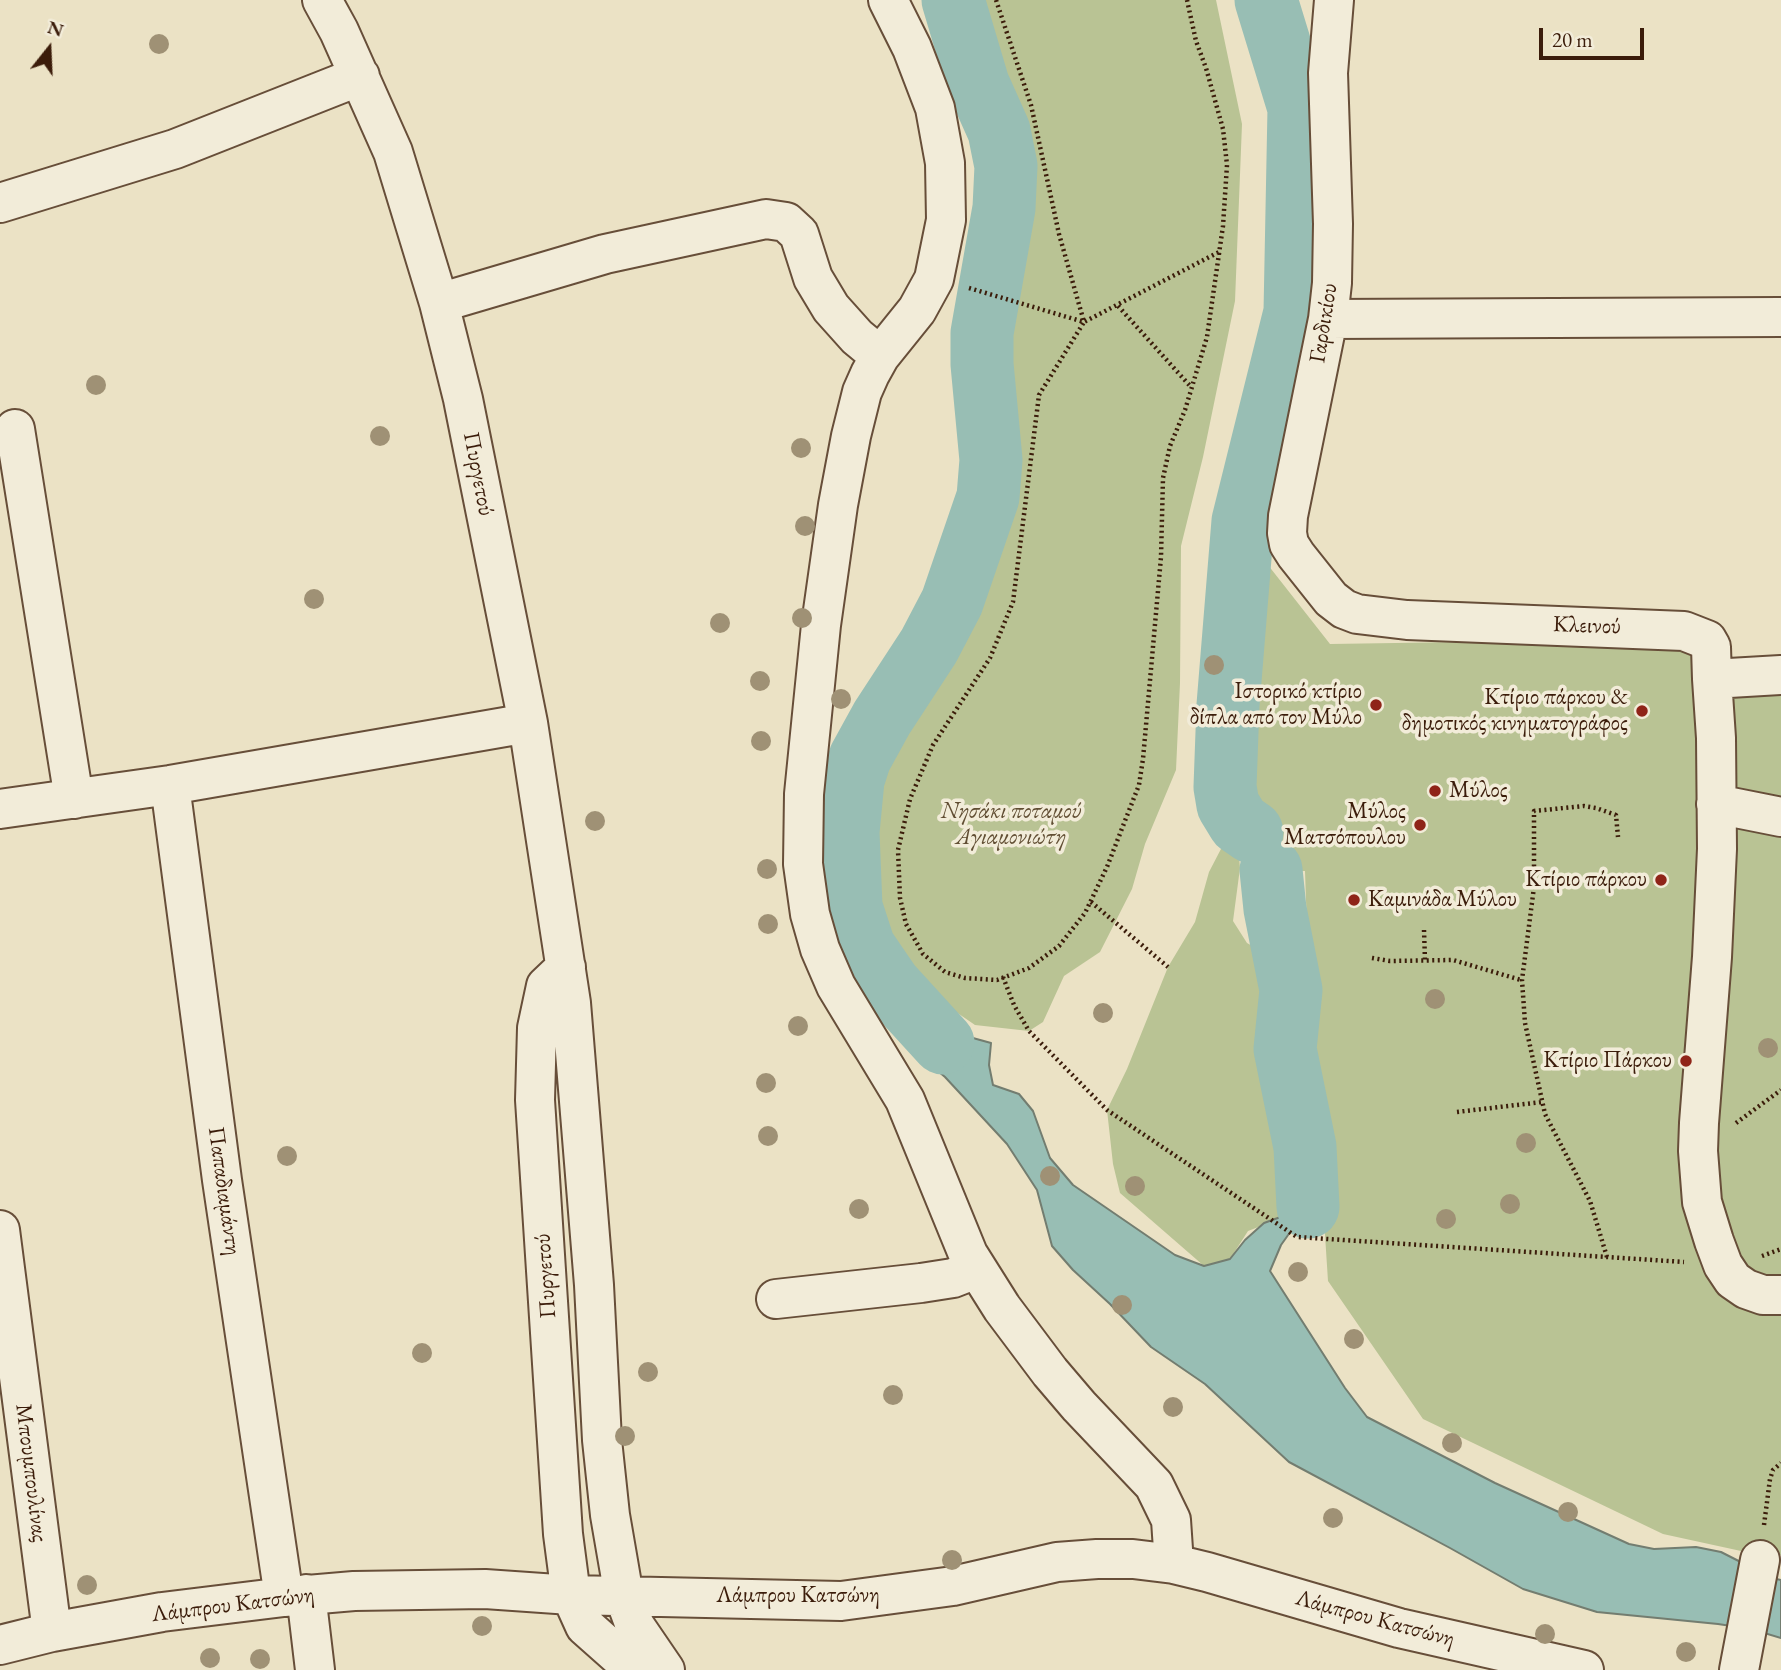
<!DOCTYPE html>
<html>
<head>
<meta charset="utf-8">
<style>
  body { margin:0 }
  #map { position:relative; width:1781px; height:1670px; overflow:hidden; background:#ebe2c5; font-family:"EB Garamond",serif }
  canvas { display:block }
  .north { position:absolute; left:14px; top:14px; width:70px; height:70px; -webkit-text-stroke:5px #f2ecd9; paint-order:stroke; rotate:18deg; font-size:19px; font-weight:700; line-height:28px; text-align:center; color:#3b1c0a }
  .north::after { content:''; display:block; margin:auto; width:24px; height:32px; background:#3b1c0a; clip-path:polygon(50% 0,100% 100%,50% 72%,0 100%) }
  .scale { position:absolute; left:1539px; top:28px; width:105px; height:32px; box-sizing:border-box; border:4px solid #3b1c0a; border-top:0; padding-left:9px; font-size:21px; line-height:24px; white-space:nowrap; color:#3b1c0a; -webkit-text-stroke:5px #f2ecd9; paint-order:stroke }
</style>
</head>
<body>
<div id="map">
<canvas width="1781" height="1670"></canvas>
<div class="north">N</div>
<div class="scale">20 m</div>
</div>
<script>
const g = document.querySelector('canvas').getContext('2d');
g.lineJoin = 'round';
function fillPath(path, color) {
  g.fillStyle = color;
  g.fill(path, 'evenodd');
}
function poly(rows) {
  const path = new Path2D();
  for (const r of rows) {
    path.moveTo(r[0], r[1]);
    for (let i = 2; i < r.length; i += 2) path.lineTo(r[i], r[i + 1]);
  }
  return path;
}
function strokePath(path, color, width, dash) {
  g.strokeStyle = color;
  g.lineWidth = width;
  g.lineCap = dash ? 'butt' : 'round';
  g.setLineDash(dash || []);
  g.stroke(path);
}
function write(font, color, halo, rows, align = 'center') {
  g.font = font + ' "EB Garamond",serif';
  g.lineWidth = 7;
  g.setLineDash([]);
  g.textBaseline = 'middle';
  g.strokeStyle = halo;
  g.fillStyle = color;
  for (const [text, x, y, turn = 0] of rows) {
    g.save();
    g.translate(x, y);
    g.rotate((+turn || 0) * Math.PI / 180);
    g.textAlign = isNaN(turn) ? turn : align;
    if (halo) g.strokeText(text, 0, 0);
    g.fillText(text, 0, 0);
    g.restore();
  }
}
const green = poly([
  [964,0,1216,0,1242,124,1235,301,1203,457,1181,546,1180,683,1176,770,1145,844,1132,889,1100,952,1064,976,1043,1022,1029,1031,975,1025,924,990,878,927,870,841,886,770,976,621,1007,521,1010,401,1001,365,998,332,1024,250,1027,230,1025,193,1011,128],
  [1257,551,1330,644,1658,639,1781,689,1781,1555,1741,1551,1663,1534,1423,1419,1328,1281,1309,988,1305,871,1253,870,1250,552],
  [1222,847,1239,857,1240,868,1233,921,1247,943,1268,955,1279,970,1286,992,1274,1066,1275,1107,1294,1165,1302,1210,1248,1231,1230,1259,1204,1266,1120,1193,1113,1164,1107,1110,1127,1069,1168,967,1195,922,1209,872]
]);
const water = poly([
  [962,1035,991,1043,989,1065,993,1085,1019,1094,1033,1111,1050,1158,1073,1185,1175,1255,1204,1266,1230,1259,1245,1240,1264,1223,1308,1207,1281,1245,1270,1271,1345,1388,1367,1417,1495,1483,1629,1544,1654,1549,1696,1547,1721,1552,1772,1578,1781,1580,1781,1638,1751,1629,1718,1624,1597,1612,1523,1589,1450,1548,1289,1462,1205,1384,1151,1347,1110,1304,1073,1270,1052,1246,1037,1190,1007,1144,945,1077,919,1055,932,1045,956,1040,962,1035]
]);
const river = poly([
  [1252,832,1239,823,1228,805,1225,787,1228,705,1243,521,1295,312,1299,108,1266,0],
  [1271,870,1275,909,1291,990,1285,1049,1305,1147,1308,1207],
  [943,1043,890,985,864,947,851,907,848,832,853,780,860,758,882,718,929,646,952,602,988,497,991,460,982,364,982,333,1004,208,1006,166,999,131,978,84,953,0]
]);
const path = poly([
  [996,0,1031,105,1059,234,1084,322,1039,395,1013,602,990,658,933,745,910,799,898,850,900,898,906,924,923,954,945,972,965,978,997,980,1029,968,1059,946,1085,913,1107,867,1139,785,1143,759,1161,557,1163,478,1170,446,1185,410,1207,337,1223,226,1227,165,1223,129,1206,68,1196,41,1187,0],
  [969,288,1084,322,1219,252],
  [1118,306,1191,387],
  [1091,902,1168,967],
  [1424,930,1425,960],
  [1372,958,1390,961,1453,960,1521,980],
  [1003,977,1014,1005,1029,1031,1107,1110,1297,1237,1684,1262],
  [1457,1112,1542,1102],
  [1736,1123,1781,1090],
  [1762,1256,1781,1249],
  [1607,1257,1590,1201,1545,1114,1525,1023,1522,980,1534,887,1534,811,1584,806,1596,808,1616,815,1618,837],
  [1764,1525,1770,1479,1773,1470,1781,1463]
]);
const minor = poly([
  [322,0,339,31,393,152,439,303,463,399,528,723,571,1003,594,1285,602,1440,610,1515,624,1596,635,1626,665,1670],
  [888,0,912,48,935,108,945,163,946,220,934,279,917,310,880,356,870,374,862,392,851,436,838,505,821,625,804,794,803,864,810,914,820,949,836,986,905,1100,968,1254,1002,1308,1050,1372,1079,1406,1154,1485,1171,1520,1174,1564],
  [1334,0,1328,73,1333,224,1332,283,1328,319,1288,516,1287,533,1289,544,1296,555,1331,599,1344,609,1357,614,1407,620,1684,631,1707,640,1711,647,1712,679,1781,675],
  [0,203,175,149,360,76],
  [439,303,605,254,766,219,786,222,799,234,813,278,831,308,857,337,880,356],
  [1328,319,1781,317],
  [15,429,74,799],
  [1712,679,1716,738,1717,849,1712,957,1699,1123,1698,1151,1702,1202,1714,1241,1723,1265,1733,1280,1746,1289,1763,1295,1781,1295],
  [170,785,222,1180,284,1597],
  [1716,804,1781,817],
  [0,809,170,785,528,723],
  [566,967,546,986,537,1028,535,1100,563,1534,571,1595,585,1626,621,1658,639,1670],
  [0,1230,52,1632],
  [776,1299,921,1283,953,1278,976,1269],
  [306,1594,315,1670],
  [0,1645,52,1632,162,1612,284,1597,354,1591,485,1589,571,1595,841,1601,953,1586,1057,1562,1097,1559,1133,1559,1174,1564,1207,1572,1399,1628,1584,1670],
  [1739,1670,1760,1560]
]);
const trees = [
  [159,44],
  [96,385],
  [380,436],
  [801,448],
  [805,526],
  [314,599],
  [802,618],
  [720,623],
  [1214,665],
  [760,681],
  [841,699],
  [761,741],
  [595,821],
  [767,869],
  [768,924],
  [1435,999],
  [1103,1013],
  [798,1026],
  [1768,1048],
  [766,1083],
  [768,1136],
  [1526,1143],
  [287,1156],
  [1050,1176],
  [1135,1186],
  [1510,1204],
  [859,1209],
  [1446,1219],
  [1298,1272],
  [1122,1305],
  [1354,1339],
  [422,1353],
  [648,1372],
  [893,1395],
  [1173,1407],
  [625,1436],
  [1452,1443],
  [1568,1512],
  [1333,1518],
  [952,1560],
  [87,1585],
  [482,1626],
  [1545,1634],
  [1686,1652],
  [210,1658],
  [260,1659]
];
const markers = [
  [1376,705,7,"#8f2418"],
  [1642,711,7,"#8f2418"],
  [1435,791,7,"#8f2418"],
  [1420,825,7,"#8f2418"],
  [1661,880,7,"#8f2418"],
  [1354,900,7,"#8f2418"],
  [1686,1061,7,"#8f2418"]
];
const streetNames = [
  ["Γαρδικίου",1324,323,-81],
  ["Πυργετού",478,474,79],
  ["Κλεινού",1587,626,2],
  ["Παπαδιαμάντη",224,1191,82],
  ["Πυργετού",546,1276,-94],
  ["Μπουμπουλίνας",31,1473,83],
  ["Λάμπρου Κατσώνη",798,1596],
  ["Λάμπρου Κατσώνη",233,1605,-7],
  ["Λάμπρου Κατσώνη",1375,1619,15]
];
const poiNames = [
  ["Ιστορικό κτίριο",1362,692],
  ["δίπλα από τον Μύλο",1362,718],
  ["Κτίριο πάρκου &",1628,698],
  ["δημοτικός κινηματογράφος",1628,724],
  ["Μύλος",1449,791,"left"],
  ["Μύλος",1406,812],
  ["Ματσόπουλου",1406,838],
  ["Κτίριο πάρκου",1647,880],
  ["Καμινάδα Μύλου",1368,900,"left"],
  ["Κτίριο Πάρκου",1672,1061]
];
const parkNames = [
  ["Νησάκι ποταμού",1011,812],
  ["Αγιαμονιώτη",1011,838]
];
fillPath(green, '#b9c394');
fillPath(water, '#98beb4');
strokePath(water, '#737d70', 2);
strokePath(river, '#98beb4', 63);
strokePath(minor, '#674e39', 42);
strokePath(path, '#3b1c0a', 4.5, [2, 3.5]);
strokePath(minor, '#f2ecd9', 38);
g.fillStyle = '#9f9175';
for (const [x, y] of trees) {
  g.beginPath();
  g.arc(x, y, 10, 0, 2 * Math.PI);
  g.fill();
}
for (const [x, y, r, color] of markers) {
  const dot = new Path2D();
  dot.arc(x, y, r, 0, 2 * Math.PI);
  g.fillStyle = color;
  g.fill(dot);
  strokePath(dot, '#f2ecd9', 2.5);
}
write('23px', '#3b1c0a', '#f2ecd9', streetNames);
write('23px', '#3b1c0a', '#f2ecd9', poiNames, 'right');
write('italic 23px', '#614e33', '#f2ecd9', parkNames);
</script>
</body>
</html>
